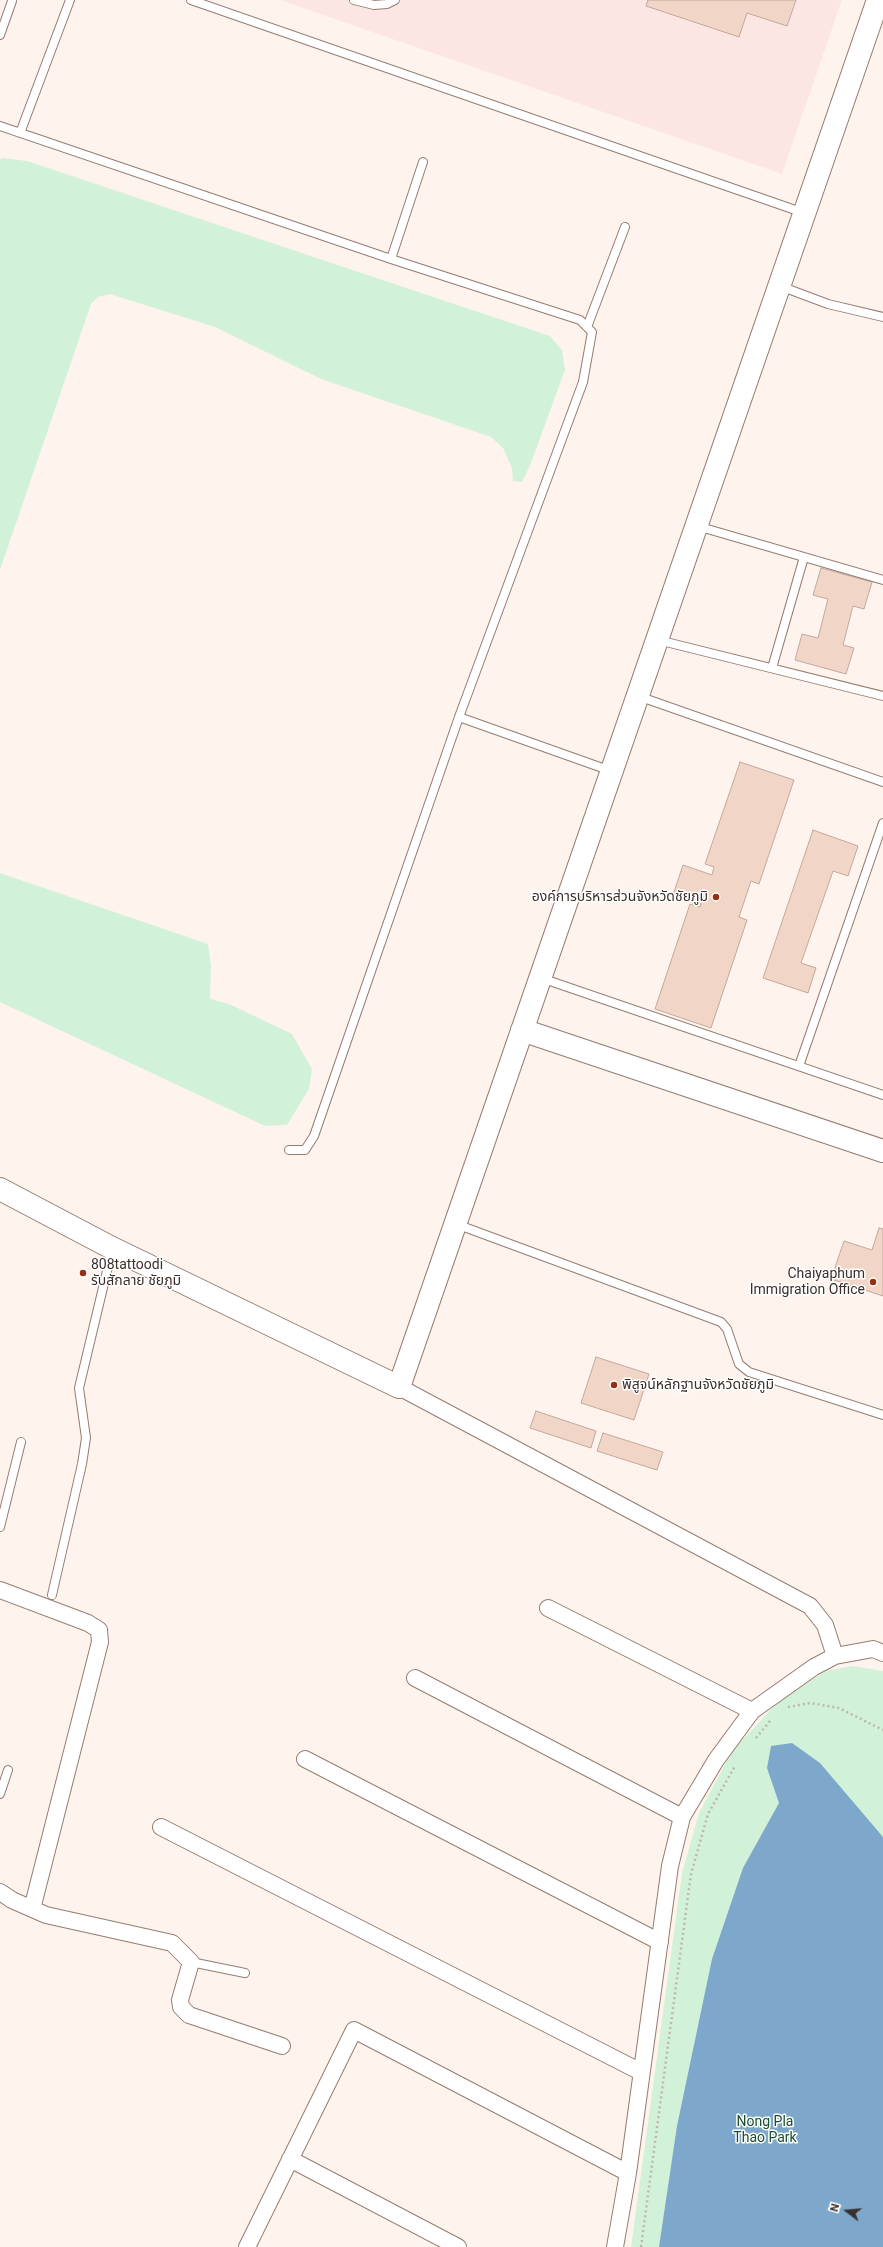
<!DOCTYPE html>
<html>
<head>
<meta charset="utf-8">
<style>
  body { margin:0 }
  #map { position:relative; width:883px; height:2247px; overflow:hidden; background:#fff3ee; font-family:Roboto,sans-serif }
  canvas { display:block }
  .north { position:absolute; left:827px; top:2191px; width:40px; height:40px; -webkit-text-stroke:3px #fff; paint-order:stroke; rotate:286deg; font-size:11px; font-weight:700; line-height:16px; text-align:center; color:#3a2f2a }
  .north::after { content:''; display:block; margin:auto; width:14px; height:18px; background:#3a2f2a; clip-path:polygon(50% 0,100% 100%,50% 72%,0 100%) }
</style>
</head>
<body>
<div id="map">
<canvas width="883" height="2247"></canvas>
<div class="north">N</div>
</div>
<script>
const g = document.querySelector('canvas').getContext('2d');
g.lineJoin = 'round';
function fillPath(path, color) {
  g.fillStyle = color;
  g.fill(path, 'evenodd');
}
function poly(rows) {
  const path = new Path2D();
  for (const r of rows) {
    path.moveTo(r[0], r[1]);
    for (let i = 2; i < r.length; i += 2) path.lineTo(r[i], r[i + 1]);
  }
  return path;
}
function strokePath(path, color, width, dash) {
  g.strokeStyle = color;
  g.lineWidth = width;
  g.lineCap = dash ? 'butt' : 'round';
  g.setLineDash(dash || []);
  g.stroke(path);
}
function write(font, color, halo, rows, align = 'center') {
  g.font = font + ' Roboto,"Noto Sans Thai",sans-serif';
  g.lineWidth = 3;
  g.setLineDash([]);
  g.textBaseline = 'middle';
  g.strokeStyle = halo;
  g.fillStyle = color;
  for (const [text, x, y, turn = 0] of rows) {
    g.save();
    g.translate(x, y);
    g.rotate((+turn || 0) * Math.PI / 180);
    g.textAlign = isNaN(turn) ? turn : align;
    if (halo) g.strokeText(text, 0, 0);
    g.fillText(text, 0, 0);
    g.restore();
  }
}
const education = poly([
  [280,0,842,0,782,174]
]);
const green = poly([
  [2,158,27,161,550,336,562,350,565,370,531,463,522,482,513,481,512,468,503,448,491,437,321,379,215,327,110,294,98,297,91,304,0,570,0,160],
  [0,873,208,944,211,966,210,999,229,1004,292,1034,312,1069,309,1089,287,1125,265,1126,0,1002],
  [852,1666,883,1671,883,2247,631,2247,682,1873,699,1813,732,1751,778,1702,826,1671]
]);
const water = poly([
  [792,1743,820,1763,883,1837,883,2247,659,2247,677,2126,712,1959,743,1868,779,1803,767,1768,771,1746]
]);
const building = poly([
  [648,0,796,0,787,26,747,13,739,37,646,6,648,0],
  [821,568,872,582,864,609,853,606,843,645,854,648,846,674,795,660,802,634,818,638,828,599,813,595,821,568],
  [740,762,794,780,759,884,751,881,739,917,747,920,711,1028,655,1009,690,904,700,907,701,902,674,892,683,865,712,875,714,867,705,864,740,762],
  [813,830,858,846,848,876,833,871,801,963,816,968,808,993,763,978,813,830],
  [879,1228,883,1229,883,1296,831,1279,844,1241,872,1250,879,1228],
  [596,1357,649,1374,634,1420,581,1403,596,1357],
  [536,1411,596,1431,591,1448,530,1428,536,1411],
  [603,1433,663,1452,657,1470,597,1451,603,1433]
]);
const path = poly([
  [788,1707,810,1703,839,1708,883,1730],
  [756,1738,770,1721],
  [641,2247,691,1874,708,1814,735,1766]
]);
const lane = poly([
  [191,0,804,213],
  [354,0,374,5,387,4,395,0],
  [0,35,12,1],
  [0,126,391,259,580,320,592,332,583,382,459,717,314,1136,305,1150,289,1150],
  [20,133,70,0],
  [391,259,423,162],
  [780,286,828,304,883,317],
  [587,327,625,227],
  [697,526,883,580],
  [658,640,883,696],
  [772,668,804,557],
  [638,696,883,782],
  [459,717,611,771],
  [541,978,883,1095],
  [799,1066,883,823],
  [456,1224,721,1322,727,1329,739,1364,749,1372,883,1415],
  [0,1527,21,1442],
  [52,1595,82,1464,86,1438,79,1388,112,1250],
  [0,1794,8,1770],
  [191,1962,245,1973]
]);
const street = poly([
  [399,1387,810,1606,825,1625,835,1656],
  [0,1590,88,1623,99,1630,100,1642,32,1909],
  [548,1608,752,1711],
  [415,1678,682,1817],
  [305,1759,660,1942],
  [161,1827,641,2072],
  [0,1892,12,1900,46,1915,172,1943,191,1962,180,2000,181,2007,189,2015,282,2046],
  [290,2159,458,2247],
  [247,2247,354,2030,628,2173],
  [615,2247,628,2173,670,1866,682,1817,716,1760,752,1711,814,1667,835,1656,873,1649,883,1653]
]);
const secondary = poly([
  [522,1030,883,1151],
  [0,1189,112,1248,399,1387,878,0]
]);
const markers = [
  [716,897,4,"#972f14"],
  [83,1273,4,"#972f14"],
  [873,1282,4,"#972f14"],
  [614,1385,4,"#972f14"]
];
const poiNames = [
  ["องค์การบริหารส่วนจังหวัดชัยภูมิ",708,897],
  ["808tattoodi",91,1265,"left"],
  ["รับสักลาย ชัยภูมิ",91,1281,"left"],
  ["Chaiyaphum",865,1274],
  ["Immigration Office",865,1290],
  ["พิสูจน์หลักฐานจังหวัดชัยภูมิ",622,1385,"left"]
];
const parkNames = [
  ["Nong Pla",765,2122],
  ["Thao Park",765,2138]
];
fillPath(education, '#fce6e4');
fillPath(green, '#d2f1d9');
fillPath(water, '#7ea7cc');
fillPath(building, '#f1d5c7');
strokePath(building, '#c3a89c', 1);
strokePath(lane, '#957c70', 10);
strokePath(street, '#957c70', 18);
strokePath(secondary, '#957c70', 24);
strokePath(path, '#c1b5b0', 2.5, [2, 3]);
strokePath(lane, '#fff', 8);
strokePath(street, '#fff', 16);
strokePath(secondary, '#fff', 22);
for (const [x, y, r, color] of markers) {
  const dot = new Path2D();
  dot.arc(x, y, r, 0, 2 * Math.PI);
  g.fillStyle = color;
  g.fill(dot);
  strokePath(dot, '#fff', 1.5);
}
write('14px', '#3a2f2a', '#fff', poiNames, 'right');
write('14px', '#184e2c', '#fff', parkNames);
</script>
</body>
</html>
